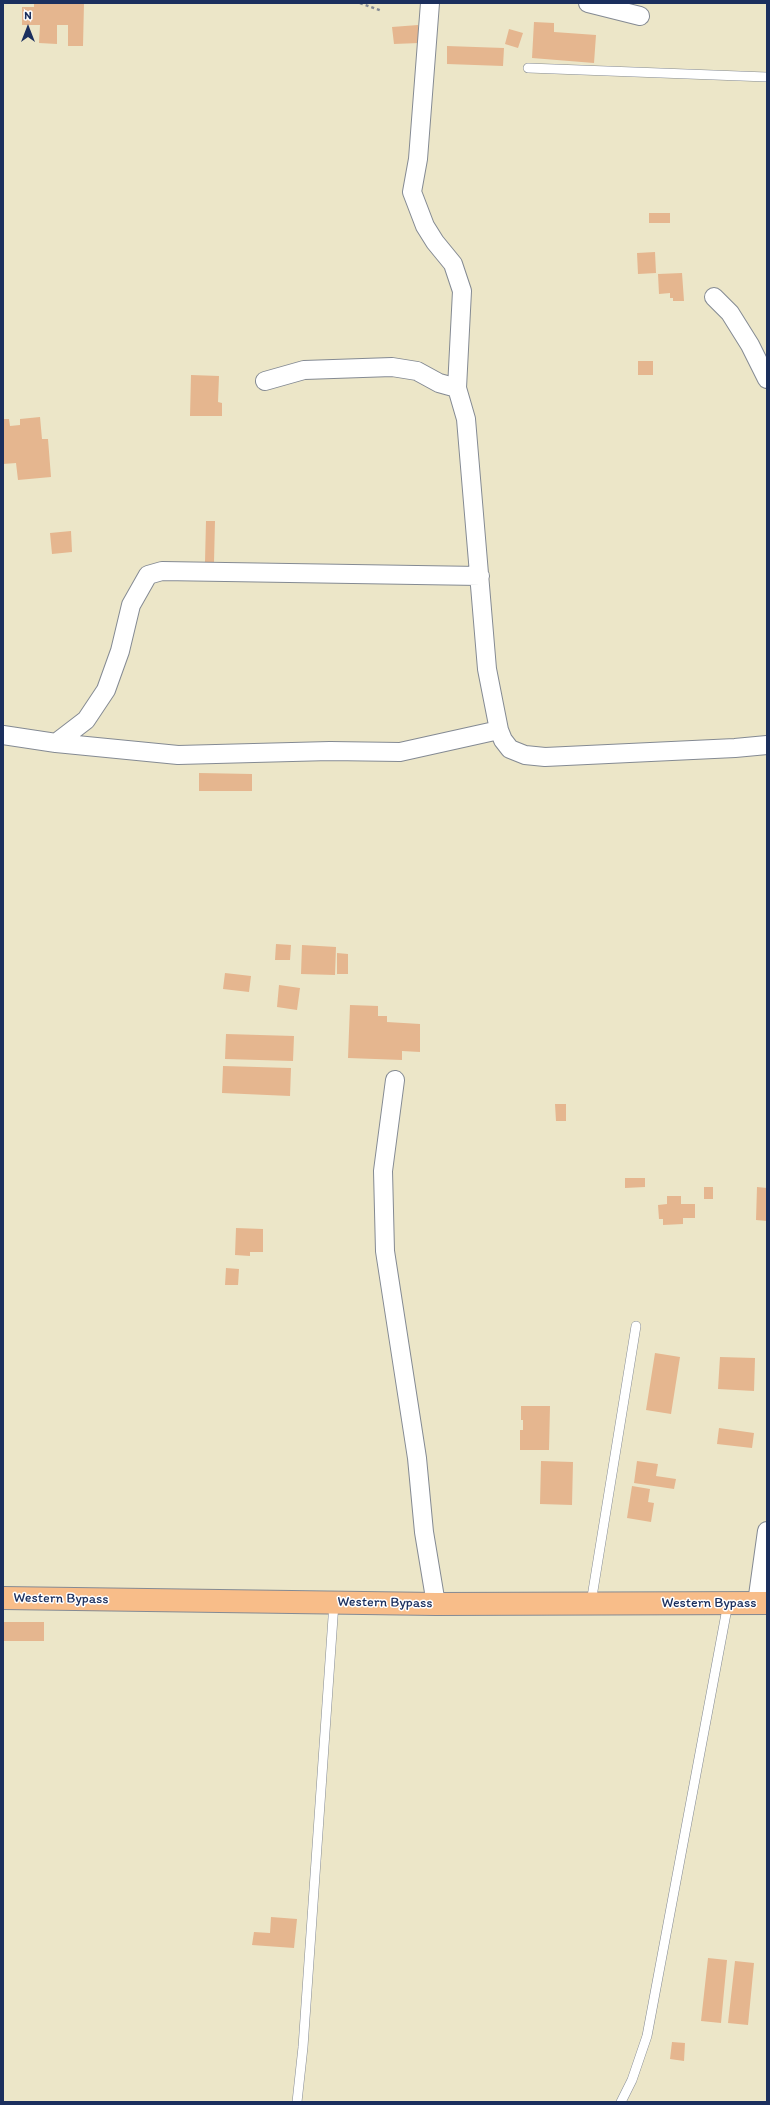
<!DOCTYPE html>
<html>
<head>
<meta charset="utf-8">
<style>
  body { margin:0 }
  #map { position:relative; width:770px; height:2105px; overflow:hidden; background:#ece6c8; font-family:Itim,sans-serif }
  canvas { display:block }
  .frame { position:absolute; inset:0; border:4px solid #1b2f5e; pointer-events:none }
  .north { position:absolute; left:8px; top:8px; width:40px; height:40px; -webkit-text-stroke:3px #fff; paint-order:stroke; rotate:0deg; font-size:11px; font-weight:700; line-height:16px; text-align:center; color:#1b2f5e }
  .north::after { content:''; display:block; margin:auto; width:14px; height:18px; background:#1b2f5e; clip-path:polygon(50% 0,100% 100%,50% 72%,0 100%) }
</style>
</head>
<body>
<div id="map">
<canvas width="770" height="2105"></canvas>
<div class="frame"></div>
<div class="north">N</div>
</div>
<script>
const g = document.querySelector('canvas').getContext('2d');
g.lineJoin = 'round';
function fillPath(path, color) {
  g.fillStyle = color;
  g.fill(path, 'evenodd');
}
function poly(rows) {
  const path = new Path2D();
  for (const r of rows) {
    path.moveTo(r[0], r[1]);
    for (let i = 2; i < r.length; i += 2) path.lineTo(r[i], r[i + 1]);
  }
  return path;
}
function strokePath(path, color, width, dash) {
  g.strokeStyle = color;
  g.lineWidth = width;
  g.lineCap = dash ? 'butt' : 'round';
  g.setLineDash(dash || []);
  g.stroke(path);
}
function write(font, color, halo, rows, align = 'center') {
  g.font = font + ' Itim,sans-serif';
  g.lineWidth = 3;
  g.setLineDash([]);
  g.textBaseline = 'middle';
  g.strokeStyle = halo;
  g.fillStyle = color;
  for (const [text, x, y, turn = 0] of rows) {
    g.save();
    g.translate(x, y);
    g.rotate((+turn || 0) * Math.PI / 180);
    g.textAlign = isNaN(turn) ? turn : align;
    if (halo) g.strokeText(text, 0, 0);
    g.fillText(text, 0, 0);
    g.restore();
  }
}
const building = poly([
  [34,3,84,3,83,46,68,46,68,25,57,25,57,44,39,43,40,25,22,25,22,7,34,7],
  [534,22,554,23,554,32,596,35,594,63,532,58],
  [418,25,419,43,394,44,392,27],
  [509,29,523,33,518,48,505,44],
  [447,46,504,48,503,66,447,64],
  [649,213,670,213,670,223,649,223],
  [655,252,656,273,638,274,637,253],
  [682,273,684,301,673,301,673,298,670,298,670,293,659,294,658,274],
  [638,361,653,361,653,375,638,375],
  [191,375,219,376,218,402,222,403,222,416,190,416],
  [40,417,42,439,48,439,51,477,18,480,16,463,3,464,3,419,9,419,10,426,20,425,20,419],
  [206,521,215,521,214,562,205,562],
  [71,531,72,552,52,554,50,533],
  [199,773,252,774,252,791,199,791],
  [276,944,291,945,290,960,275,960],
  [302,945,336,947,335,975,301,974],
  [337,953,348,954,348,974,337,974],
  [225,973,251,976,249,992,223,989],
  [279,985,300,988,297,1010,277,1007],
  [350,1005,378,1006,378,1016,387,1016,387,1022,420,1024,420,1052,402,1051,402,1060,348,1058],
  [226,1034,294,1036,293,1061,225,1059],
  [223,1066,291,1068,290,1096,222,1093],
  [555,1104,566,1104,566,1121,556,1121],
  [625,1178,645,1178,645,1187,625,1188],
  [704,1187,713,1187,713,1199,704,1199],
  [757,1187,767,1188,767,1221,756,1220],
  [667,1196,681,1196,681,1204,695,1204,695,1218,683,1218,683,1224,663,1225,663,1219,659,1219,658,1205,667,1204],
  [236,1228,263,1229,263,1252,250,1252,250,1256,235,1255],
  [226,1268,239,1269,238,1285,225,1285],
  [655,1353,680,1357,671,1414,646,1410],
  [720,1357,755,1358,754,1391,718,1389],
  [521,1406,550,1406,549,1450,520,1450,520,1430,523,1430,523,1420,521,1420],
  [719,1428,754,1433,752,1448,717,1444],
  [541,1461,573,1462,572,1505,540,1504],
  [637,1461,658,1464,656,1476,676,1479,674,1489,634,1483],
  [632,1486,650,1489,648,1502,654,1503,651,1522,627,1518],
  [3,1622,44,1622,44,1641,3,1641],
  [271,1917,297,1919,294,1948,252,1945,254,1932,270,1933],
  [708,1958,727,1960,721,2023,701,2021],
  [735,1961,754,1963,748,2025,728,2023],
  [672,2042,685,2043,684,2061,670,2059]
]);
const path = poly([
  [360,3,382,11]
]);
const lane = poly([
  [528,68,767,77],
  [591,1603,636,1326],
  [297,2102,303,2047,334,1603],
  [621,2102,632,2080,647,2036,728,1603]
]);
const street = poly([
  [430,3,418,159,412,192,425,226,435,242,453,264,462,291,457,388],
  [588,3,640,16],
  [714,297,730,313,750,345,767,379],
  [265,381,304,370,392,367,417,371,439,383,457,388,466,419,487,669,499,730,503,740,510,749,525,755,545,757,735,748,767,745],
  [3,735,56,743,178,755,330,751,400,752,499,730],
  [56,743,86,720,106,690,120,651,131,605,148,575,162,571,480,576],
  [395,1080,383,1171,385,1251,417,1458,424,1532,436,1604],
  [757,1603,767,1531]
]);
const primary = poly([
  [3,1598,436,1604,767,1603]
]);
const streetNames = [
  ["Western Bypass",61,1599,1],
  ["Western Bypass",385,1603,1],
  ["Western Bypass",709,1603]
];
fillPath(building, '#e5b68f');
strokePath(lane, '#848a93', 10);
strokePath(street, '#848a93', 20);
strokePath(primary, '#848a93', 24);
strokePath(path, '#848a93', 2.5, [3, 3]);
strokePath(lane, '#fff', 9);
strokePath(street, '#fff', 18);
strokePath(primary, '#f8bd89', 22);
write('14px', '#1b2f5e', '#fff', streetNames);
</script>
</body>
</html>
